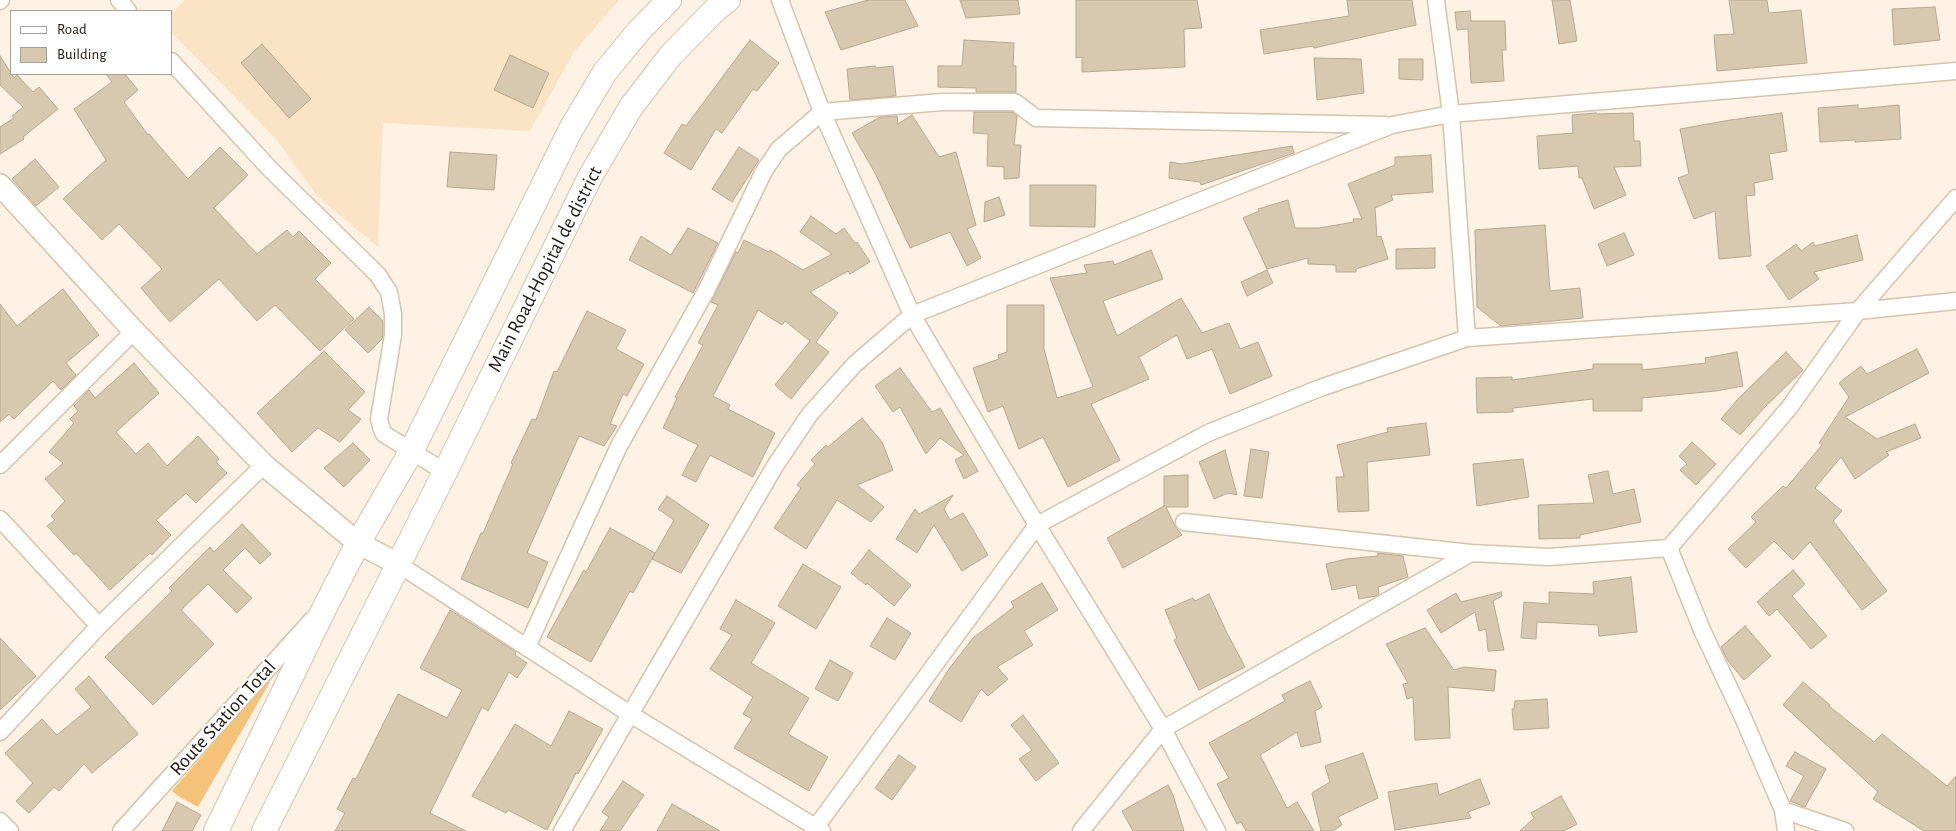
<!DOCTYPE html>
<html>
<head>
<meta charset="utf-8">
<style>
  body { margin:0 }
  #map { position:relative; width:1956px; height:831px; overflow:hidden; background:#fdf2e3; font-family:"Alegreya Sans",sans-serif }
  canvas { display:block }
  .legend { position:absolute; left:10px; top:10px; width:162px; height:65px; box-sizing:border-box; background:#fff; border:1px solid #a4a29f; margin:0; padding:6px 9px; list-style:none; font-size:15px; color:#1c160e }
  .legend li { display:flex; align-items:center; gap:10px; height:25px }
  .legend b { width:25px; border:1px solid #a4a29f }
</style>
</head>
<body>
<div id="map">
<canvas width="1956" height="831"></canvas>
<ul class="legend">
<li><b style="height:6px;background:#fff"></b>Road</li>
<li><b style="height:14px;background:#d9c8b0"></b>Building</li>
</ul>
</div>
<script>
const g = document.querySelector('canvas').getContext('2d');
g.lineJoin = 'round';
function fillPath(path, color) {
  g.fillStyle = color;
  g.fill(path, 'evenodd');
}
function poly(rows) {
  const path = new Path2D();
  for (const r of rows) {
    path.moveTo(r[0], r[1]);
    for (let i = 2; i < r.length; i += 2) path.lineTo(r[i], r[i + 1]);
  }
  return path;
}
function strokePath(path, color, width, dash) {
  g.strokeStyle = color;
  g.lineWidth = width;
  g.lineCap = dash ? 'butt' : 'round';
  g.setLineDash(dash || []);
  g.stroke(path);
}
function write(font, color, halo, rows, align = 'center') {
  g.font = font + ' "Alegreya Sans",sans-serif';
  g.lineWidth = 4.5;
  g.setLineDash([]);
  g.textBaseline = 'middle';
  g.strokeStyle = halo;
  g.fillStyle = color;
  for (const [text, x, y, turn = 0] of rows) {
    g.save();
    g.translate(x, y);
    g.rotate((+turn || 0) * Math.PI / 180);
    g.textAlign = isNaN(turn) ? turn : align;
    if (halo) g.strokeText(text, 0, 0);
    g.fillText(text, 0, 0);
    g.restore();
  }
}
const built = poly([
  [185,0,619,0,574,52,530,131,383,123,378,247,318,197,276,139,171,32,171,14]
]);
const green = poly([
  [267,681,270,682,198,807,178,796,172,791]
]);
const building = poly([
  [868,0,905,0,918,26,841,50,825,12,868,0],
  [960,0,1018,0,1020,14,966,18,960,0],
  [1076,0,1197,0,1202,28,1184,29,1185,67,1082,72,1082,57,1076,58,1076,0],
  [1347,0,1412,0,1416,25,1314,48,1313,46,1264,54,1260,30,1349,16,1347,0],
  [1552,0,1570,0,1577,41,1559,44,1552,0],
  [1729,0,1767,0,1769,13,1801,10,1807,63,1717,71,1714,35,1734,34,1729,0],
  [1935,7,1940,40,1894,45,1892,9,1935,7],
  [1470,11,1471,21,1505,21,1506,50,1502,50,1504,81,1471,83,1468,29,1457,30,1455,12,1470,11],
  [750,40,779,63,757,91,753,89,722,133,716,129,691,170,664,153,682,124,686,126,750,40],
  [964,40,1014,43,1013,66,1016,66,1016,92,976,92,976,88,938,87,938,66,962,66,964,40],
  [262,44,311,99,289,118,241,63,262,44],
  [510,55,549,73,533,108,494,90,510,55],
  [0,56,14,78,17,75,33,92,39,87,58,109,23,137,24,139,0,154,0,127,14,118,12,116,23,107,0,85,0,56],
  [1314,58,1361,59,1364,93,1317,100,1314,58],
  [1399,59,1423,59,1423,80,1399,79,1399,59],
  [875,66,876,68,893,66,896,96,850,100,847,69,875,66],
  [106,74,125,74,138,90,124,102,148,135,149,134,188,179,220,147,248,175,214,208,257,254,287,230,293,237,299,231,331,263,315,279,354,319,320,351,275,305,257,321,219,279,170,322,141,288,162,269,119,224,102,240,63,199,106,160,74,109,112,82,106,74],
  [1858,105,1858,109,1899,105,1901,139,1855,142,1855,140,1820,142,1818,108,1858,105],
  [974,112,1012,112,1017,116,1014,145,1021,145,1019,178,1004,179,1004,167,987,166,988,134,973,133,974,112],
  [1596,113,1596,114,1633,113,1634,141,1640,141,1641,166,1614,167,1626,195,1594,209,1582,178,1579,178,1578,166,1539,169,1537,136,1573,133,1572,115,1596,113],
  [1782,113,1787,151,1769,154,1773,179,1754,183,1755,195,1746,196,1751,256,1719,259,1715,211,1694,219,1678,178,1689,174,1680,129,1730,120,1782,113],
  [912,115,939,157,956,152,976,225,967,229,981,258,967,266,950,232,910,248,875,173,852,133,880,117,897,116,898,124,912,115],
  [1292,146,1294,153,1201,185,1200,182,1169,178,1170,162,1182,164,1292,146],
  [739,147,759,160,732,202,712,189,739,147],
  [450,152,497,155,494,190,447,187,450,152],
  [1431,155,1433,192,1391,195,1393,200,1375,208,1377,237,1381,236,1388,259,1356,269,1356,272,1336,272,1336,265,1308,264,1308,258,1267,269,1243,218,1259,211,1258,209,1288,200,1295,228,1319,228,1354,222,1353,219,1362,219,1348,184,1395,165,1395,157,1431,155],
  [35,159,59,187,36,206,12,179,35,159],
  [1030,185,1096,185,1095,227,1030,226,1030,185],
  [999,197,1005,215,984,222,985,202,999,197],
  [811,216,836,234,844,228,855,243,857,242,870,262,850,274,848,271,810,292,838,313,816,342,829,352,791,399,775,385,810,341,785,321,782,325,758,310,713,396,730,405,728,409,775,433,753,477,710,455,696,482,682,475,698,445,663,428,677,398,675,397,703,345,698,343,718,305,711,302,736,252,738,253,744,240,769,252,770,250,803,270,832,254,800,232,811,216],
  [1545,225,1550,291,1580,288,1583,318,1501,326,1477,307,1475,230,1545,225],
  [688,228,718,243,693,293,629,260,641,236,671,255,688,228],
  [1624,233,1634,255,1607,266,1598,244,1624,233],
  [1857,235,1863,260,1814,272,1819,279,1789,300,1766,266,1796,244,1801,251,1813,242,1815,246,1857,235],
  [1435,248,1435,268,1396,269,1396,249,1435,248],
  [1151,250,1163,279,1103,301,1117,336,1181,298,1202,333,1229,323,1240,349,1258,342,1272,376,1230,394,1212,349,1187,359,1177,335,1139,357,1149,379,1091,404,1120,460,1068,487,1043,437,1019,449,1003,406,988,412,973,368,999,359,998,355,1007,352,1007,305,1044,305,1044,349,1057,398,1093,387,1050,278,1087,273,1084,265,1113,261,1114,265,1151,250],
  [1267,270,1273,283,1247,296,1241,282,1267,270],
  [63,289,99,335,66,363,76,375,61,390,53,381,14,419,9,414,0,422,0,304,17,326,63,289],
  [369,307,383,321,383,334,382,339,368,353,345,330,369,307],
  [587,311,626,330,616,349,644,364,627,396,623,394,610,424,617,426,604,446,579,436,527,553,548,562,528,608,461,579,481,533,483,533,513,464,511,463,532,419,536,420,554,371,557,372,587,311],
  [1917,349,1929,373,1845,417,1877,439,1915,424,1921,438,1886,452,1889,455,1855,479,1841,457,1815,488,1842,511,1833,521,1887,591,1862,610,1810,542,1793,560,1774,541,1746,568,1728,549,1756,522,1751,517,1783,486,1786,488,1822,445,1819,443,1849,397,1839,383,1861,366,1867,374,1917,349],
  [324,351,365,392,348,410,361,419,340,442,318,428,292,452,257,413,324,351],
  [1737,352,1743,386,1716,391,1642,398,1642,411,1593,411,1593,399,1513,408,1513,412,1477,413,1476,378,1512,377,1512,380,1593,369,1593,364,1642,364,1642,370,1706,363,1705,358,1737,352],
  [1786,352,1803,370,1764,408,1740,435,1721,419,1738,399,1786,352],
  [134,363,159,393,116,432,136,454,148,443,167,466,198,436,219,459,216,462,227,473,196,503,186,493,156,520,171,535,152,555,150,553,110,590,76,553,74,555,47,526,55,520,51,516,65,501,45,479,63,463,49,452,74,423,70,419,78,411,74,406,89,390,95,398,134,363],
  [900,368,932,412,940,408,978,471,964,479,955,460,964,455,940,438,926,454,900,407,893,412,875,386,900,368],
  [862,418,882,442,893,470,857,485,884,507,871,522,837,500,806,549,774,528,801,488,797,485,815,464,811,460,826,445,828,447,862,418],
  [1426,423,1430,455,1367,462,1369,511,1338,512,1336,477,1344,477,1337,445,1388,432,1387,428,1426,423],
  [1692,442,1716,464,1696,485,1680,470,1687,464,1679,456,1692,442],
  [353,443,370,460,344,487,324,468,353,443],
  [1251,449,1269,452,1262,498,1244,496,1251,449],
  [1225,450,1237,495,1228,493,1214,499,1199,462,1225,450],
  [1523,459,1529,497,1477,506,1473,464,1523,459],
  [1608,471,1613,494,1634,489,1641,522,1580,535,1580,538,1539,539,1538,505,1594,503,1588,475,1608,471],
  [1188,475,1188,507,1166,507,1175,526,1182,535,1123,568,1107,538,1164,506,1164,476,1188,475],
  [953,495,944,509,950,520,963,513,988,555,962,571,934,525,917,553,896,539,915,509,919,514,953,495],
  [667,496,709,525,681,573,652,559,674,520,658,509,667,496],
  [242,524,271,554,260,564,245,548,223,570,252,598,237,613,208,584,181,610,214,644,153,705,105,657,172,591,169,588,210,547,214,552,242,524],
  [610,528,655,553,633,593,630,591,591,662,547,637,584,570,586,572,610,528],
  [869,550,911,585,894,606,867,583,866,585,851,573,869,550],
  [1378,553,1403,556,1408,577,1378,587,1379,594,1376,596,1359,599,1356,585,1332,590,1326,564,1346,559,1378,556,1378,553],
  [803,564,841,587,816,629,778,606,803,564],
  [1793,570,1805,584,1792,596,1827,636,1811,649,1777,609,1769,616,1757,602,1793,570],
  [1631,577,1637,632,1599,636,1598,625,1537,622,1536,639,1521,638,1524,602,1549,604,1549,592,1594,594,1593,582,1631,577],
  [1042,583,1058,610,1024,631,1033,645,997,667,1008,679,988,696,981,689,961,722,929,701,949,669,973,638,1014,607,1011,602,1042,583],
  [1501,592,1502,596,1493,601,1504,650,1488,651,1486,629,1479,631,1475,612,1441,633,1427,610,1456,593,1461,602,1501,592],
  [1209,594,1226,631,1245,667,1199,690,1174,640,1177,638,1165,610,1193,598,1195,601,1209,594],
  [736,600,775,623,751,663,809,698,788,734,828,757,809,791,734,748,752,719,743,714,753,697,710,669,732,635,720,629,736,600],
  [450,610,516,652,515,655,527,663,517,678,509,672,488,711,482,707,430,813,466,831,335,831,345,813,337,809,353,778,356,779,398,694,447,718,462,690,420,668,450,610],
  [887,618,911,633,895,660,870,646,887,618],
  [1745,626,1771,656,1744,680,1728,661,1721,647,1745,626],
  [1425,628,1454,670,1464,667,1496,670,1494,691,1448,687,1450,738,1415,740,1413,697,1407,699,1403,684,1408,683,1386,644,1425,628],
  [0,638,36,676,0,710,0,638],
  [830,660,853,673,838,701,815,689,830,660],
  [89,676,138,734,92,773,84,764,59,791,54,787,29,813,16,801,33,783,5,753,42,719,57,735,91,707,75,689,89,676],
  [1310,681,1322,707,1315,711,1321,742,1301,747,1297,732,1260,755,1287,808,1297,802,1314,831,1246,831,1241,822,1237,824,1217,784,1229,778,1209,743,1285,701,1282,695,1310,681],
  [1803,682,1830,705,1829,706,1874,742,1882,734,1947,786,1956,776,1956,831,1924,831,1873,799,1878,792,1783,705,1803,682],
  [1547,699,1549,728,1514,730,1512,709,1514,709,1515,701,1547,699],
  [569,711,603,729,578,774,576,773,547,830,508,810,506,813,472,796,515,724,551,746,569,711],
  [1023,715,1059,763,1036,781,1019,759,1032,750,1011,725,1023,715],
  [1795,752,1826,769,1805,807,1790,801,1804,776,1786,766,1795,752],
  [1363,753,1378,798,1338,817,1342,825,1333,831,1321,831,1312,793,1330,782,1325,766,1363,753],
  [899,755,916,767,892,800,875,788,899,755],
  [1480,779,1490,804,1468,812,1471,818,1395,830,1388,792,1437,783,1439,795,1480,779],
  [623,781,644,795,620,831,600,831,609,817,602,812,623,781],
  [1168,785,1173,795,1184,831,1133,831,1122,811,1168,785],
  [1561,796,1577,824,1564,831,1520,831,1534,818,1531,813,1561,796],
  [177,802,201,815,192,831,162,831,177,802],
  [672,804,720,831,657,831,672,804]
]);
const minor = poly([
  [119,0,128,11],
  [780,0,822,112,912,315,1037,525,1163,729,1217,831],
  [1436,0,1451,114,1467,338],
  [0,1,1,0],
  [171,61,269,168,378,275,389,292,393,314,393,335,379,419,381,427,384,434,445,472],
  [0,465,134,331],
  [0,519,99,626],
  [1184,522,1471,553,1549,557,1669,548,1789,408,1858,311,1956,198],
  [1669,548,1702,630,1741,713,1783,810,1786,831],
  [398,564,630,714,822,831],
  [527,647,619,446,706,291,764,171,779,149,822,112,942,102,1015,102,1036,118,1386,125],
  [0,732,99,626,264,465],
  [1783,810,1845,831],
  [0,821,10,831],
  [121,831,312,620],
  [562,831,775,466,810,414,855,364,912,315,1392,125,1451,114,1956,71],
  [813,831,1037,525,1208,433,1320,388,1467,338,1858,311,1956,301],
  [1081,831,1163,729,1471,553]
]);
const tertiary = poly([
  [0,185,134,331,264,465,358,543,398,564]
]);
const secondary = poly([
  [216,831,326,605,358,543,411,452,571,129,605,72,638,32,669,0],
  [264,831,445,472,590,177,631,107,671,55,716,9,728,0]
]);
const streetNames = [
  ["Main Road-Hopital de district",545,269,-63],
  ["Route Station Total",223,718,-48]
];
fillPath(built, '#fae4c5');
fillPath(green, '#f4c278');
fillPath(building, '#d9c8b0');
strokePath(building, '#b8a790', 1);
strokePath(minor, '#d5c4ac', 19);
strokePath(tertiary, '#d5c4ac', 24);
strokePath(secondary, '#d5c4ac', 26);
strokePath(minor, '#fff', 16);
strokePath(tertiary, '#fff', 21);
strokePath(secondary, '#fff', 24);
write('20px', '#1c160e', '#fff', streetNames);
</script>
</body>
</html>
